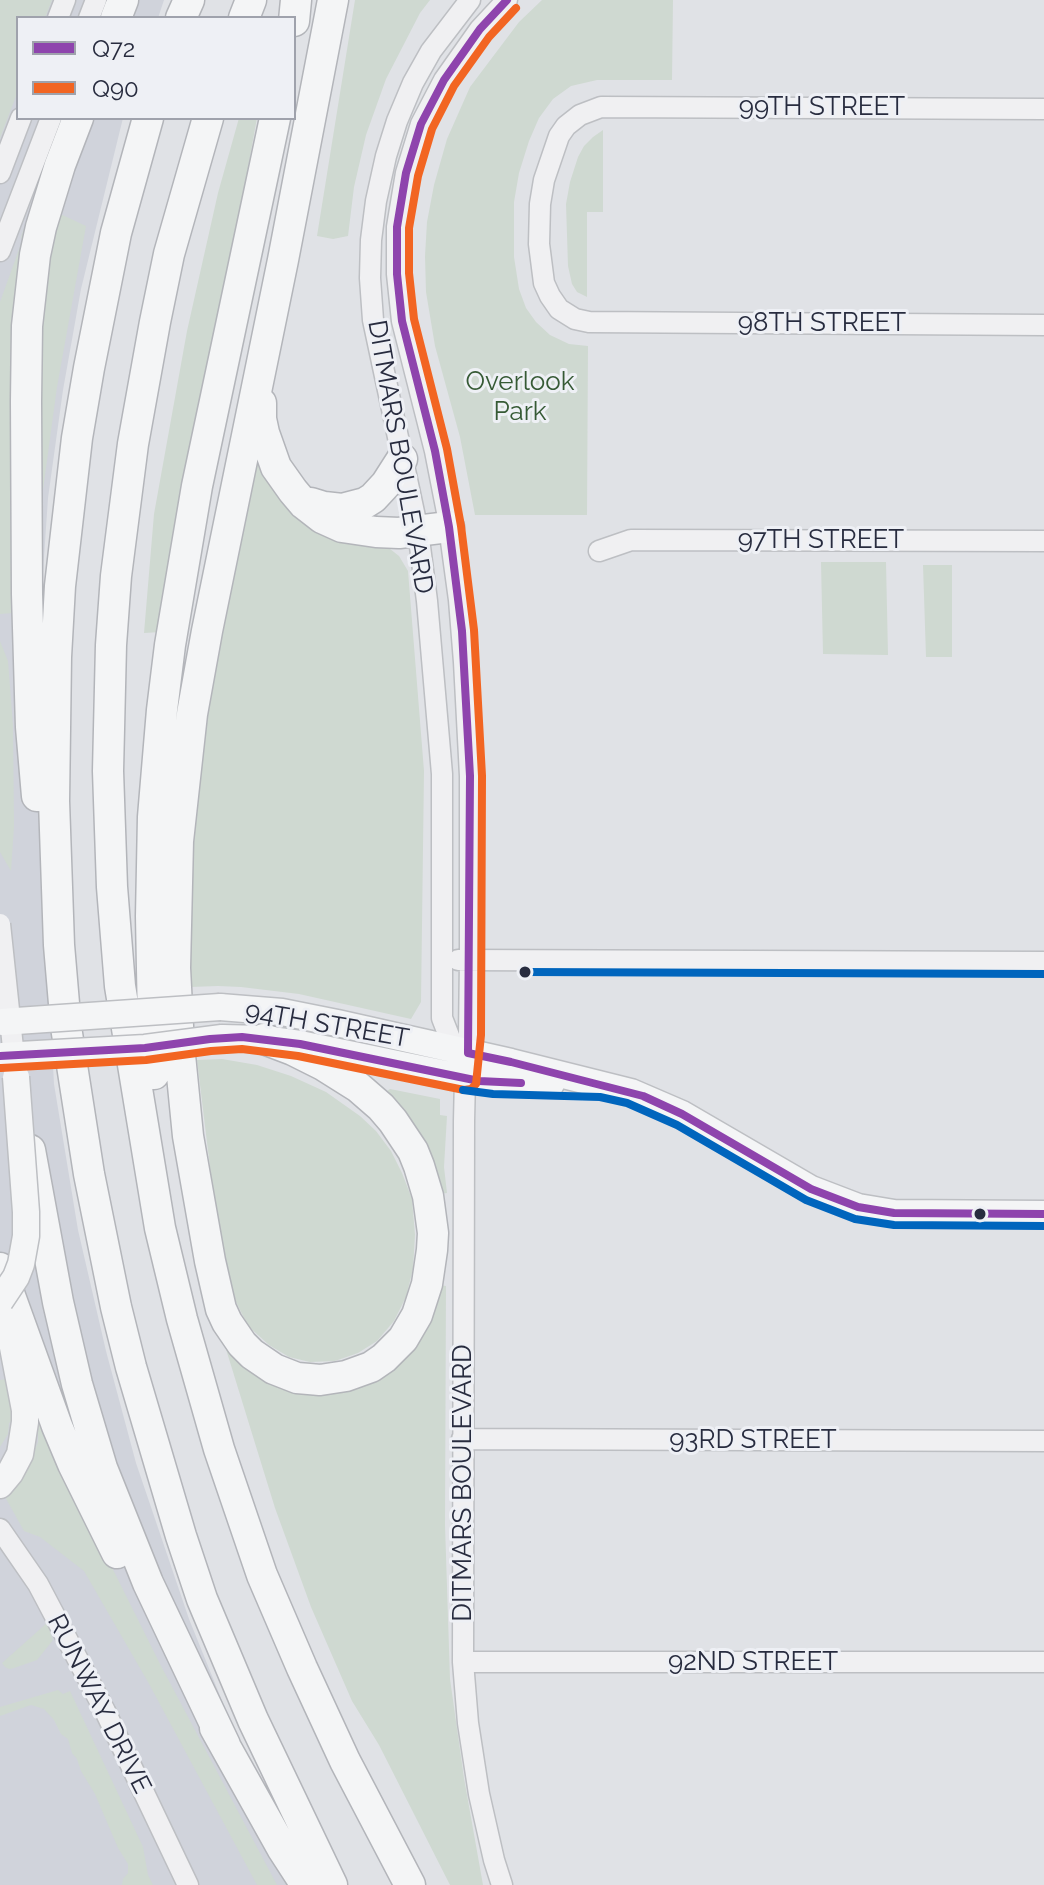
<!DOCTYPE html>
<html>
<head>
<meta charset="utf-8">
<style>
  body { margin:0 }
  #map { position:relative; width:1044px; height:1885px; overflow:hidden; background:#e0e2e6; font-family:Raleway,sans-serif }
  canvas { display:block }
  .legend { position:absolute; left:16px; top:16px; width:280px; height:104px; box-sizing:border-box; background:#eef0f5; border:2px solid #9fa2ac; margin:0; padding:10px 14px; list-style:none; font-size:24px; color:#282c3f }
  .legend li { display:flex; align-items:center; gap:16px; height:40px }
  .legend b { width:40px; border:2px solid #9fa2ac }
</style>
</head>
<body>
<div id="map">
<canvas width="1044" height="1885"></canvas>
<ul class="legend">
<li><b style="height:10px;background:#8e44ad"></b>Q72</li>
<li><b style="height:10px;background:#f26522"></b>Q90</li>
</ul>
</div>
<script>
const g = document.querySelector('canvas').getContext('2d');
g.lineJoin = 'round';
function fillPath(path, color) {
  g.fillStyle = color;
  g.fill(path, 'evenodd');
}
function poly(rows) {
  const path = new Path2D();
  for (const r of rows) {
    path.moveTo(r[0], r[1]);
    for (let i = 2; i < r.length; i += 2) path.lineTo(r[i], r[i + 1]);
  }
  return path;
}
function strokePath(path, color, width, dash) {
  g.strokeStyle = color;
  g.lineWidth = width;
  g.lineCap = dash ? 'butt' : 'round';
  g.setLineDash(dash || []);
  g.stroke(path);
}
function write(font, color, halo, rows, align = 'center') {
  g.font = font + ' Raleway,sans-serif';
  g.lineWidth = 6;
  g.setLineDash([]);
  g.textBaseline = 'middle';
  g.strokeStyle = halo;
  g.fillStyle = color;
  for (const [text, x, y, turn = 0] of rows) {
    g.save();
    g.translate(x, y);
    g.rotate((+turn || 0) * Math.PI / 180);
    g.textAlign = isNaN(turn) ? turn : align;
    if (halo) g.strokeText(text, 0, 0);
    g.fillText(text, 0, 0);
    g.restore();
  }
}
const built = poly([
  [0,0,164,0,158,18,18,18,18,118,123,118,81,289,63,390,48,498,41,602,44,905,54,1084,78,1230,106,1351,136,1463,189,1619,225,1708,308,1885,0,1885]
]);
const green = poly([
  [0,0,52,0,45,18,18,18,18,91,0,138],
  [355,0,430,0,420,13,386,79,366,135,354,187,348,236,333,239,317,236],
  [542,0,673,0,672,80,597,80,571,86,553,99,539,118,529,141,519,173,514,202,514,257,519,289,526,308,536,322,550,335,569,344,588,346,587,515,475,515,460,437,435,346,426,292,425,256,427,222,434,185,447,139,470,87,519,22],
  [239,118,257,118,214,356,161,632,144,633,154,514,187,331,218,193],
  [603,130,603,212,587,212,587,297,577,292,572,284,568,266,566,204,570,182,578,157,584,146,593,137],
  [56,212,86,226,57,387,43,490,37,491,39,322],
  [24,228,29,231,13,613,0,614,0,302,22,241,21,237],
  [251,461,260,461,385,545,399,556,408,571,424,771,421,1002,411,1019,299,994,241,987,218,986,190,987,191,856,208,700],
  [821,562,886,562,888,655,823,654],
  [923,565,952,565,952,657,926,657],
  [0,641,8,661,13,726,14,826,11,871,0,852],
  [222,1059,257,1065,291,1076,326,1092,360,1116,376,1131,391,1151,402,1173,412,1199,415,1235,413,1269,406,1297,394,1321,377,1341,358,1353,335,1361,310,1362,289,1357,269,1345,248,1326,236,1302,218,1233,197,1060],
  [390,1089,440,1099,440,1115,447,1116,444,1167,447,1193,439,1194,384,1093],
  [439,1285,446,1286,445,1525,450,1679,464,1778,483,1885,450,1885,379,1745,352,1701,311,1607,275,1508,221,1333,351,1388],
  [6,1379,13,1405,13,1421,9,1423,8,1434,0,1447,0,1380],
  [38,1419,160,1664,277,1885,257,1885,148,1682,84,1571,40,1537,24,1531,4,1495,26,1471,38,1442],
  [47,1623,53,1640,37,1660,14,1668,9,1669,5,1667,2,1663],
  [58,1690,63,1694,70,1691,143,1847,148,1875,153,1885,122,1885,123,1879,128,1873,128,1864,118,1848,95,1794,81,1771,77,1759,72,1753,68,1739,61,1734,54,1720,44,1709,31,1705,0,1716,0,1707]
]);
const minor = poly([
  [58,18,65,0],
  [89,18,96,0],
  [1044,109,601,107,580,115,566,126,559,136,544,180,540,204,539,244,544,283,550,296,559,309,575,319,589,322,1044,325],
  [0,173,21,118],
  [0,251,51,118],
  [599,551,631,540,1044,541],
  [458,960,1044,962],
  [458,1059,442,1018,442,774,427,601,418,531,373,320,370,278,371,240,376,201,386,156,397,121,413,83,431,51,470,0],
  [462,1439,1044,1441],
  [0,1529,38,1584,105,1711,188,1885],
  [463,1662,1044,1662],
  [502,1885,494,1860,479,1794,468,1723,463,1662,464,1121,465,1078,469,1035,470,960,470,776,464,662,459,600,447,512,435,451,402,321,397,274,397,227,406,173,421,124,444,80,480,29,507,0]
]);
const major = poly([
  [220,1007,282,1012,337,1023,511,1062,631,1092,682,1114,811,1189,858,1207,894,1213,1044,1214],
  [222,1038,264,1039,300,1044,479,1081,551,1084],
  [0,1485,10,1473,20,1454,25,1422,25,1410,7,1316]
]);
const highway = poly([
  [116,18,123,0],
  [181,18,189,0],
  [244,18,251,0],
  [294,21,296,0],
  [148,118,116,233,89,368,77,438,60,586,56,657,54,801,59,945,66,1027,89,1174,116,1307,131,1367,181,1536,202,1599,253,1720,332,1885],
  [208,118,169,254,155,322,133,444,116,576,111,645,108,771,112,887,120,986,160,1228,182,1319,219,1449,262,1575,302,1668,345,1761,410,1885],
  [261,403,261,419,264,433,276,467,293,491,304,504,322,518,342,527,376,532,399,533,449,527],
  [311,503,324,507,342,509,365,503,373,498,386,484,402,459],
  [37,796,31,727,27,594,26,401,27,326,35,255,41,227,60,165,78,118],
  [264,1039,293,1050,323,1065,358,1087,381,1107,393,1121,413,1151,419,1166,428,1196,433,1233,432,1250,427,1284,417,1315,403,1339,384,1358,371,1367,346,1376,320,1380,309,1379,297,1378,274,1369,252,1354,242,1344,227,1322,221,1309,210,1261,188,1136,179,1045,175,968,178,841,192,714,207,631,283,260,333,0],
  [154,1074,151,916,153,817,162,710,170,645,197,486,275,118],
  [30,1150,58,1302,77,1384,102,1468,148,1583,225,1745],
  [0,1268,57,1426,73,1464,117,1553],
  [215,1728,282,1848,306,1885]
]);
const minorBridge = poly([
  [0,924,15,1067]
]);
const majorBridge = poly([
  [2,1022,220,1007],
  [2,1056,145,1048,222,1038],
  [0,1301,16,1277,21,1264,26,1236,26,1212,16,1077]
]);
const bus1 = poly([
  [507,0,480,29,444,80,421,124,406,173,397,227,397,274,402,321,435,451,449,527,462,631,470,776,468,1053,511,1062,643,1096,682,1114,811,1189,858,1207,894,1213,1044,1214],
  [0,1056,145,1048,210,1039,242,1037,300,1044,479,1081,521,1083]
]);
const bus2 = poly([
  [1,1068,146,1060,211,1051,242,1049,298,1056,464,1090,471,1089,476,1084,481,1035,482,776,474,630,461,526,447,449,414,319,409,273,409,228,418,176,432,129,454,86,489,37,516,8]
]);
const bus3 = poly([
  [525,972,1044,974],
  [463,1090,493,1094,600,1097,627,1103,677,1125,806,1200,855,1219,894,1225,1044,1226]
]);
const markers = [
  [525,972,7,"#282c3f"],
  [980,1214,7,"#282c3f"]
];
const streetNames = [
  ["99TH STREET",822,107],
  ["98TH STREET",822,323],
  ["DITMARS BOULEVARD",400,457,80],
  ["97TH STREET",821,540],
  ["94TH STREET",327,1025,10],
  ["93RD STREET",753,1440],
  ["DITMARS BOULEVARD",463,1483,-90],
  ["92ND STREET",753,1662],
  ["RUNWAY DRIVE",99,1704,63]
];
const parkNames = [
  ["Overlook",520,382],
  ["Park",520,412]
];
fillPath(built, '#d0d3db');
fillPath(green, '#cfd9d1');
strokePath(minor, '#bdbfc3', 23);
strokePath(major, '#bdbfc3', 29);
strokePath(highway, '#b3b5ba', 33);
strokePath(minor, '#f0f0f2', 20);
strokePath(major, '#f4f5f6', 26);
strokePath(highway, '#f4f5f6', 30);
strokePath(minorBridge, '#bdbfc3', 23, []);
strokePath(majorBridge, '#bdbfc3', 29, []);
strokePath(minorBridge, '#f0f0f2', 20);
strokePath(majorBridge, '#f4f5f6', 26);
strokePath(bus1, '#8e44ad', 8);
strokePath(bus2, '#f26522', 8);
strokePath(bus3, '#0065bd', 8);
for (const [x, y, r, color] of markers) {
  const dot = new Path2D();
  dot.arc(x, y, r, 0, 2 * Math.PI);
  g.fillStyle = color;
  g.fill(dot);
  strokePath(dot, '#eef0f5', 3);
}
write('26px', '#282c3f', '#eef0f5', streetNames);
write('26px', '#365a35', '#eef0f5', parkNames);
</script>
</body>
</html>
